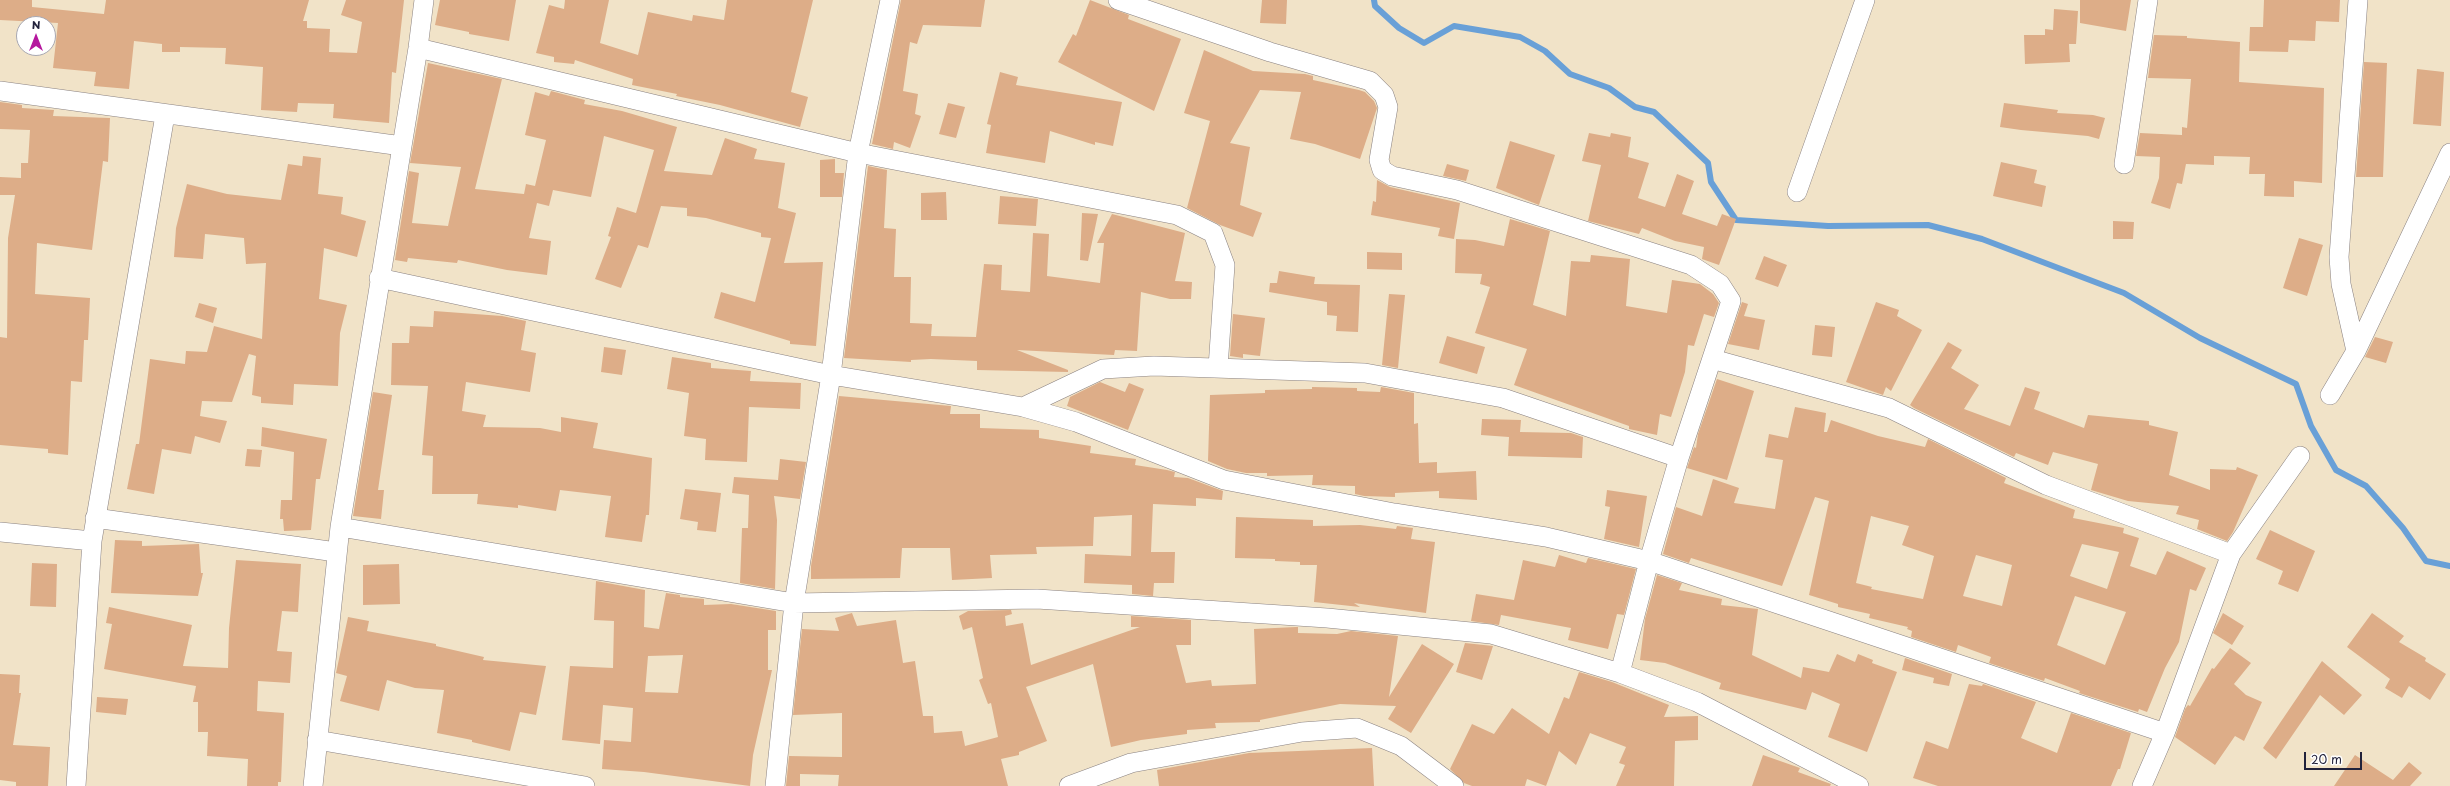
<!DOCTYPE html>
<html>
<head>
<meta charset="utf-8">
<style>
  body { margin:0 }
  #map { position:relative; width:2450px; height:786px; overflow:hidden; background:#f1e3c8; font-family:"Playpen Sans",sans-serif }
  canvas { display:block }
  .north { position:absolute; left:16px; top:16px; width:40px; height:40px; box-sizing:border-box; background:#fff; border:1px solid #a7a7b1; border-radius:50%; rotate:0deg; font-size:11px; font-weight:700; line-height:16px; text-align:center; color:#22223b }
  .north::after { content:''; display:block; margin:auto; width:14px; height:18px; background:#b5179e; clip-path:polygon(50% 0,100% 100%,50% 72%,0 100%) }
  .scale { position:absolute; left:2304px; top:752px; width:58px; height:18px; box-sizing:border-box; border:2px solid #22223b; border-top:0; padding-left:5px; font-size:12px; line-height:14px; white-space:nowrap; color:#22223b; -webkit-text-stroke:3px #fff; paint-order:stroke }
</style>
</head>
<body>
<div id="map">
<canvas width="2450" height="786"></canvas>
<div class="north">N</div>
<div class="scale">20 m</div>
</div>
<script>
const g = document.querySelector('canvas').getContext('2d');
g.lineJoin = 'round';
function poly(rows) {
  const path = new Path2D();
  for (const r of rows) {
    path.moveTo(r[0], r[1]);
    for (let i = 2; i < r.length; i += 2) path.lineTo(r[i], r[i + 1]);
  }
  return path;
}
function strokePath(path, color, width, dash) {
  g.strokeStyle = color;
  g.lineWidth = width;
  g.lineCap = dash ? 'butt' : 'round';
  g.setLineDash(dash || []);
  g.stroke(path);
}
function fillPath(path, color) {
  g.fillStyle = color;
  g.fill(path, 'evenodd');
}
const stream = poly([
  [1374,0,1375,6,1399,28,1424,43,1454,26,1520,37,1545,51,1570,74,1609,88,1635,107,1654,112,1708,163,1711,182,1736,220,1828,226,1928,225,1982,239,2124,293,2200,338,2296,384,2311,426,2336,470,2366,486,2403,528,2426,561,2450,566]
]);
const building = poly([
  [0,0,32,0,32,7,104,14,106,0,309,0,303,21,307,21,307,28,330,29,329,52,357,53,362,22,341,15,346,0,404,0,396,73,392,72,389,123,333,118,334,104,298,103,297,112,261,110,263,67,225,64,226,48,180,47,180,52,162,52,162,44,134,41,129,89,94,86,96,72,53,68,58,23,0,20],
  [440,0,516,0,509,41,469,34,469,32,435,25],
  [565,0,609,0,600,43,638,55,648,12,692,21,693,15,724,20,727,0,813,0,791,92,808,97,800,127,720,105,676,96,677,94,632,85,633,79,575,60,574,64,554,62,554,57,536,53,549,5,564,9],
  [901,0,985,0,981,27,923,25,917,44,910,42,903,91,918,94,915,114,921,116,910,148,894,142,893,149,872,144],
  [1090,0,1129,15,1128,19,1181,39,1154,111,1058,62,1073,34,1076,36],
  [1262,0,1287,0,1286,24,1260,23],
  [2080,0,2131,0,2126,31,2080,23],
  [2264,0,2340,0,2339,22,2316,21,2315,41,2289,40,2288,52,2249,51,2250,27,2263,27],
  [2054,9,2078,11,2076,44,2069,44,2070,62,2025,64,2024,35,2045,35,2045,29,2053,30],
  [2154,35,2187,36,2187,38,2240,42,2239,82,2324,88,2322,183,2294,181,2294,197,2264,196,2265,174,2249,174,2250,157,2214,156,2214,165,2186,164,2182,184,2177,183,2170,209,2151,203,2159,178,2160,157,2136,156,2140,133,2182,135,2182,127,2187,128,2191,79,2148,78],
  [1204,50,1253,71,1305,74,1313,76,1313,80,1359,90,1365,92,1374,101,1377,108,1360,159,1315,144,1290,139,1301,92,1260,90,1230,143,1250,147,1240,205,1262,213,1253,237,1220,225,1187,208,1210,121,1184,113],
  [2364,62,2387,63,2383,177,2356,177],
  [428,63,502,79,475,189,524,194,526,184,535,186,546,140,525,135,535,92,549,96,551,91,585,100,584,104,622,111,677,127,664,171,712,175,725,138,757,149,754,159,785,163,778,208,796,213,784,263,823,262,816,346,790,344,790,341,714,318,721,292,755,302,771,238,761,237,761,233,706,218,687,216,687,208,661,206,648,248,638,245,621,288,595,279,611,237,608,236,617,207,636,213,654,150,604,136,591,197,553,190,549,206,537,203,529,238,551,241,547,275,507,270,458,260,457,263,408,258,407,262,395,260,409,171,419,173,412,223,448,226,461,167,410,163],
  [2417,69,2444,72,2441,126,2413,124],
  [1000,72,1018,77,1016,85,1122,102,1113,146,1095,142,1095,145,1050,131,1045,163,986,153,991,125,987,124],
  [0,102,22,105,22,108,54,110,53,116,110,118,108,162,103,161,92,250,37,243,35,294,90,298,88,340,84,340,82,382,71,381,68,455,48,453,48,449,0,445,0,337,7,338,8,238,15,195,0,195,0,177,21,178,21,163,28,163,30,130,0,129],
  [948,103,965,107,956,138,939,134],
  [2004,103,2058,110,2057,113,2093,115,2105,118,2099,139,2088,136,2021,130,2000,127],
  [1589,133,1610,137,1611,133,1631,137,1628,157,1649,163,1638,198,1665,207,1677,174,1694,181,1682,214,1717,226,1722,214,1736,219,1719,265,1702,259,1704,247,1675,241,1642,228,1639,234,1588,221,1601,165,1582,161],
  [1510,141,1555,155,1539,205,1496,188],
  [303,156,321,158,318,194,343,197,341,214,366,221,357,257,324,248,319,299,347,305,340,333,338,386,294,384,293,405,261,403,261,397,252,395,256,356,249,354,232,402,202,401,200,416,227,421,220,443,195,436,191,454,162,449,154,494,127,489,136,444,139,444,150,359,185,364,186,351,207,352,214,326,262,339,266,263,246,264,244,238,205,234,203,259,174,257,176,228,187,184,227,194,281,200,288,164,302,166],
  [835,159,835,173,844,173,842,197,820,197,820,160],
  [2001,162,2037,170,2034,183,2046,186,2042,207,1993,196],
  [1447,164,1469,170,1466,181,1443,176],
  [868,166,887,170,884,228,896,229,894,277,911,277,910,323,932,324,931,336,976,337,984,264,1002,265,1001,290,1030,292,1033,233,1049,234,1047,276,1100,283,1104,243,1097,243,1112,214,1185,233,1175,281,1192,282,1191,299,1170,299,1141,292,1137,351,1115,350,1114,355,1017,350,1068,370,1068,372,977,370,977,361,931,359,911,360,911,362,844,358],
  [1377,180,1390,187,1460,203,1454,239,1438,236,1440,228,1371,215,1373,201,1376,202],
  [946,192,947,220,921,220,921,193],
  [1000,196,1038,199,1036,226,998,224],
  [1082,213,1098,214,1088,261,1080,260],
  [1510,219,1550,231,1533,305,1566,316,1571,261,1590,262,1591,255,1630,259,1626,306,1667,313,1672,280,1700,284,1713,294,1719,303,1714,317,1704,314,1694,346,1688,345,1685,372,1671,417,1660,414,1657,435,1629,429,1629,426,1514,385,1527,349,1475,333,1490,287,1480,284,1482,274,1455,273,1456,239,1475,240,1504,246],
  [2113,221,2134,222,2133,239,2113,239],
  [2299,238,2323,245,2307,296,2283,288],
  [1367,252,1402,253,1402,270,1367,269],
  [1764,256,1787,265,1778,287,1755,279],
  [1279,271,1315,277,1314,284,1360,285,1358,332,1336,331,1337,316,1327,315,1327,302,1269,292,1270,283,1277,283],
  [1389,294,1405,295,1398,368,1382,365],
  [1742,302,1748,304,1744,316,1765,320,1759,350,1728,344],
  [1876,302,1899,310,1897,316,1922,330,1891,391,1886,387,1883,395,1846,382],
  [199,303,217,308,213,323,195,317],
  [434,311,502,316,526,321,521,350,536,353,530,392,466,382,462,411,486,415,483,427,540,428,561,432,561,417,598,423,593,448,652,458,649,515,646,515,642,542,605,537,611,496,560,490,556,511,518,505,518,508,477,504,478,494,432,494,433,456,422,455,428,386,391,385,392,343,409,343,410,326,433,327],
  [1233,314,1265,318,1260,356,1243,354,1243,358,1230,356],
  [1815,325,1835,327,1832,357,1812,355],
  [1447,336,1485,347,1477,374,1439,363],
  [2375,337,2393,342,2386,363,2365,357],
  [1948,342,1962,350,1951,368,1979,385,1964,409,2010,426,2025,387,2040,392,2034,409,2084,428,2088,415,2149,421,2149,425,2178,432,2169,475,2210,490,2210,469,2236,470,2237,467,2258,475,2233,532,2227,541,2197,529,2199,520,2176,514,2179,506,2128,501,2091,490,2098,464,2053,452,2048,465,2016,453,2014,457,1914,408,1910,405],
  [604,347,626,350,622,375,601,372],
  [672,357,711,363,711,368,751,371,750,381,801,383,800,409,749,407,747,462,705,460,706,439,684,436,689,393,667,389],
  [1717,379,1754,391,1727,480,1687,468,1694,447,1696,448,1698,434],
  [1100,382,1125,392,1129,383,1144,389,1128,430,1067,406,1070,397],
  [1312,387,1357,388,1357,391,1380,392,1381,387,1414,393,1414,424,1418,423,1419,463,1437,462,1437,473,1476,471,1477,500,1439,498,1439,491,1395,493,1395,497,1364,496,1355,494,1355,486,1312,485,1313,475,1267,476,1267,473,1246,473,1227,469,1208,461,1210,395,1265,393,1265,390,1312,389],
  [373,392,392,395,378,490,384,490,381,519,353,516],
  [839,396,951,406,950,414,980,414,980,428,1039,430,1039,438,1091,446,1090,453,1136,459,1135,465,1167,470,1175,472,1174,477,1188,478,1223,491,1222,500,1196,498,1196,506,1153,504,1151,552,1175,552,1174,583,1154,583,1153,596,1132,594,1132,585,1084,583,1085,554,1131,556,1132,515,1094,517,1093,546,1036,547,1037,554,990,555,992,578,952,580,950,548,902,548,900,578,811,579,811,566],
  [1795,407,1826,413,1824,432,1827,432,1831,420,1878,436,1925,447,1928,439,2006,478,2004,483,2075,510,2073,518,2124,528,2123,533,2139,538,2130,566,2156,575,2167,551,2206,568,2196,591,2190,589,2179,642,2165,668,2147,712,2139,709,2138,712,2079,693,2080,691,2045,678,2044,681,1989,663,1991,657,1958,645,1956,652,1911,637,1912,631,1907,629,1908,627,1869,618,1870,614,1838,607,1838,604,1809,595,1829,501,1815,497,1782,586,1691,558,1689,563,1663,554,1676,507,1702,516,1713,479,1739,488,1734,503,1775,509,1783,460,1765,457,1769,434,1788,438],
  [1871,516,1909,526,1902,545,1934,556,1923,599,1871,589,1872,587,1856,583],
  [2082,544,2119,552,2107,589,2070,576],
  [1976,555,2012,565,2002,606,1963,596],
  [2075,596,2126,612,2105,665,2057,645],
  [1482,419,1521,420,1520,432,1571,433,1583,437,1582,458,1508,456,1509,437,1481,435],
  [262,427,327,439,320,479,316,479,311,530,284,531,283,519,280,519,281,500,292,500,294,452,261,446],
  [247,449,262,450,260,467,245,466],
  [780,459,806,462,800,499,774,496,777,520,775,589,740,583,742,528,748,528,749,495,732,493,734,477,778,480],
  [685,489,721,493,716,532,697,530,698,522,680,519],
  [1607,490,1647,496,1639,547,1604,539,1610,507,1605,506],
  [1236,517,1313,520,1313,526,1360,525,1396,529,1397,526,1413,528,1411,539,1435,542,1426,613,1354,603,1360,607,1314,602,1317,565,1300,565,1300,562,1275,561,1275,559,1235,558],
  [2270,530,2315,551,2298,592,2278,584,2283,571,2256,559],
  [115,540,142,541,142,546,199,544,201,573,203,573,198,596,111,593],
  [1559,555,1586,563,1588,558,1636,569,1624,615,1617,614,1608,649,1568,640,1571,628,1501,615,1499,625,1471,621,1476,594,1514,600,1523,560,1555,567],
  [236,560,301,564,298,612,282,611,277,651,292,652,290,683,258,681,257,711,284,713,281,782,278,782,278,786,247,786,248,759,207,756,208,732,198,732,198,702,193,702,196,686,104,669,112,624,106,623,109,607,192,625,183,666,228,668,229,628],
  [32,563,57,564,56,607,30,606],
  [399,564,400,604,363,605,363,565],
  [1657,575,1682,583,1679,590,1722,599,1721,605,1758,609,1752,655,1801,678,1803,667,1829,672,1837,654,1855,662,1858,654,1873,660,1872,663,1897,672,1867,752,1828,737,1840,704,1812,692,1806,710,1719,689,1721,683,1665,663,1640,660,1645,619],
  [596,581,645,590,644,627,659,629,666,593,680,595,680,597,704,599,704,605,731,604,776,611,776,630,768,630,768,670,772,670,753,755,750,786,644,772,602,769,604,740,631,742,633,708,603,705,600,744,562,740,570,666,613,668,614,621,594,620],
  [683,655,678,693,645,692,648,656],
  [1011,610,1012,614,1005,616,1006,626,1023,623,1031,665,1140,627,1131,627,1131,616,1191,620,1191,645,1176,645,1186,683,1211,680,1212,686,1256,684,1254,629,1296,627,1298,627,1298,633,1337,634,1351,631,1398,636,1389,697,1422,644,1454,664,1411,733,1388,719,1396,706,1340,704,1260,720,1260,722,1215,723,1216,728,1187,730,1187,734,1141,740,1111,747,1093,664,1026,687,1047,741,1019,752,1019,755,1001,759,1008,786,838,786,839,775,800,774,800,786,786,786,789,756,842,757,842,713,793,715,802,629,839,631,835,618,852,613,857,626,896,620,903,663,915,661,923,716,933,716,934,733,962,731,965,746,998,737,991,703,988,704,979,680,983,678,972,627,963,630,959,616,968,611],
  [2223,613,2244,626,2232,645,2213,633],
  [2372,613,2404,636,2399,642,2426,658,2425,661,2446,674,2430,700,2409,686,2402,698,2385,688,2390,679,2347,647],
  [348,617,369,621,367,631,436,644,436,646,484,657,483,660,546,666,536,715,520,712,510,751,472,742,472,740,437,733,444,690,415,688,387,680,379,711,340,701,347,676,336,673],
  [1465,643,1493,646,1482,680,1456,672],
  [2230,648,2251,663,2234,684,2246,695,2262,702,2244,741,2235,736,2215,765,2175,737,2185,709,2188,705,2190,706,2212,668,2214,669],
  [1905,658,1952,674,1949,686,1933,683,1934,678,1902,670],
  [2322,661,2362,695,2344,715,2320,695,2276,759,2263,748],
  [1579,672,1612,682,1669,705,1664,717,1698,716,1698,740,1675,741,1674,786,1616,786,1625,765,1619,763,1626,747,1590,733,1576,765,1559,751,1546,786,1527,779,1525,786,1472,786,1464,783,1450,769,1472,724,1494,734,1512,708,1549,734,1564,697,1569,699],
  [0,674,20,675,19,693,21,693,13,745,50,747,48,786,16,786,16,782,0,780],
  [1969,684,1982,686,1983,684,2036,702,2021,738,2057,753,2071,713,2131,733,2120,769,2118,769,2111,786,1938,786,1913,778,1926,741,1948,749],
  [97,697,128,699,126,715,96,712],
  [1372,748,1374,786,1159,786,1157,770,1249,753],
  [1763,755,1800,768,1798,772,1831,784,1830,786,1752,786],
  [2355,755,2393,780,2409,762,2422,773,2410,786,2334,786]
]);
const minor = poly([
  [1118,0,1270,52,1370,81,1384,95,1388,107,1379,160,1382,170,1392,176,1457,190,1691,265,1720,284,1731,301,1679,458,1649,561,1620,673],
  [418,48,858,153,1177,215,1213,233,1225,265,1218,368],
  [0,91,402,146],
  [2124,164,2148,0],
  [1797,192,1865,0],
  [379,278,831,375,1023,407,1076,422,1224,480,1394,513,1546,537,1649,561,2165,733],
  [2356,351,2341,284,2339,257,2358,0],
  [1712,359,1889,408,2046,485,2231,554],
  [2330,395,2356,351,2450,153],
  [1023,407,1103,369,1154,366,1365,373,1503,398,1679,458],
  [95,518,336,552],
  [340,527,794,603,1037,599,1327,618,1491,634,1620,673,1697,702,1859,786],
  [0,532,92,541],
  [317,740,585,786],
  [76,786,92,541,165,115],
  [313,786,340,527,418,48,424,0],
  [775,786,794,603,831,375,858,153,890,0],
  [1069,786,1131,763,1302,732,1357,728,1401,746,1454,786],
  [2142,786,2165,733,2231,554,2300,456]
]);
strokePath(stream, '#69a0d7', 6);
fillPath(building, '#ddad88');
strokePath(minor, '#8a8282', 20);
strokePath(minor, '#fff', 19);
</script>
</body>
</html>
